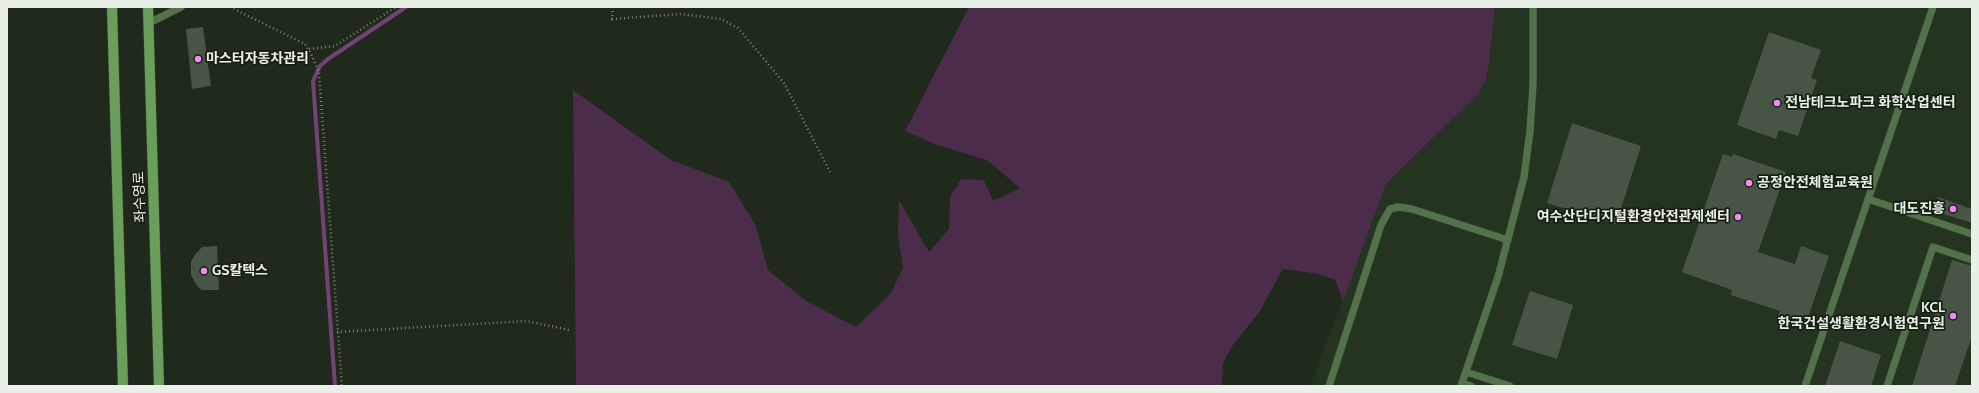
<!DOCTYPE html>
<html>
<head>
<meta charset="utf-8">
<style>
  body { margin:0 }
  #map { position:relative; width:1979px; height:393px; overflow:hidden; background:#1f291c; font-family:Cabin,sans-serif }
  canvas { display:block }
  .frame { position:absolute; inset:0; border:8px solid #e9f0e7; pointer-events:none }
</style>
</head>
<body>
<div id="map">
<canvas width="1979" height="393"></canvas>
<div class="frame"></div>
</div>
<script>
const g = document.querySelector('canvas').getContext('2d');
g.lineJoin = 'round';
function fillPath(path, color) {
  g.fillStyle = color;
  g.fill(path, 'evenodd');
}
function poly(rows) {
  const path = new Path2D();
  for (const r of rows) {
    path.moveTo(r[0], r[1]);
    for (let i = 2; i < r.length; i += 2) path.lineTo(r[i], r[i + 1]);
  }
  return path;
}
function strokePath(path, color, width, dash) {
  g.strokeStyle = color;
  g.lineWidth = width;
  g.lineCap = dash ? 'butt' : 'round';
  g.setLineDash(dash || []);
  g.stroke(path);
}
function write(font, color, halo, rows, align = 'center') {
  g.font = font + ' Cabin,"Noto Sans KR",sans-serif';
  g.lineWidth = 3.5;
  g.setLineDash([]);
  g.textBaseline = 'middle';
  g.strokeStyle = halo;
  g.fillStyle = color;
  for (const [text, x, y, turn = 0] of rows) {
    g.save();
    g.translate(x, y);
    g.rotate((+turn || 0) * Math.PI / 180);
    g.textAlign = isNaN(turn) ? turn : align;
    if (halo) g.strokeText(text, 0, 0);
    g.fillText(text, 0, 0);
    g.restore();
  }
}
const built = poly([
  [1495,7,1972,7,1972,386,1310,386,1386,184,1479,93,1486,78,1489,63]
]);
const green = poly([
  [969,7,1495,7,1489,63,1486,78,1479,93,1386,184,1343,301,1335,280,1319,274,1283,269,1260,311,1233,345,1223,363,1222,386,576,386,573,90,671,160,729,182,756,226,768,270,806,301,856,327,891,293,903,268,898,235,899,200,929,252,949,229,950,197,961,179,984,180,993,201,1020,188,987,160,937,145,905,131]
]);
const stream = poly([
  [335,386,313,81,320,66,328,59,406,7]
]);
const building = poly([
  [203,27,211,86,192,89,186,29],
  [1769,32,1821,50,1811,78,1817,80,1798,136,1779,130,1776,139,1737,125],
  [1572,123,1641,146,1616,224,1547,203],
  [1723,154,1732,157,1733,154,1786,172,1758,252,1795,264,1801,246,1829,256,1805,326,1778,317,1780,311,1731,295,1732,290,1682,272],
  [1938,197,1972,209,1972,223,1934,211],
  [217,246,219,290,202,290,197,286,191,275,191,262,194,256,202,247],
  [1952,260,1972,266,1972,336,1955,386,1912,386],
  [1530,291,1573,305,1557,359,1512,345],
  [1840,341,1881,355,1871,386,1825,386]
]);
const path = poly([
  [230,7,305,44,312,56,319,73,342,386],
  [613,7,612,19,681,14,721,19,738,28,784,83,830,172],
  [309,49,335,46,396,7],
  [337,332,527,321,569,330]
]);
const lane = poly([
  [149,23,181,7],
  [1868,199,1972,234],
  [1466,372,1510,386],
  [1462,383,1471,386],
  [1329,386,1381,225,1390,209,1398,207,1412,209,1508,240],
  [1461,386,1498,277,1524,177,1530,131,1533,85,1533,7],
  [1805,386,1933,7],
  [1887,386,1933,247,1972,260]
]);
const secondary = poly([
  [112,7,123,386],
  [148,7,159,386]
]);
const markers = [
  [198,59,4,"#f18af4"],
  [1777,103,4,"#f18af4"],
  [1749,183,4,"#f18af4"],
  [1953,209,4,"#f18af4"],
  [1738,217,4,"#f18af4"],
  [204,271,4,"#f18af4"],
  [1953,316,4,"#f18af4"]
];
const poiNames = [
  ["마스터자동차관리",206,59],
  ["전남테크노파크 화학산업센터",1785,103],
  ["공정안전체험교육원",1757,183],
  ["대도진흥",1945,209,"right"],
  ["여수산단디지털환경안전관제센터",1730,217,"right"],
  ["GS칼텍스",212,271],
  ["KCL",1945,308,"right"],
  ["한국건설생활환경시험연구원",1945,324,"right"]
];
const streetNames = [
  ["좌수영로",140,197,-92]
];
fillPath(built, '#253421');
fillPath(green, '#4b2d4b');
strokePath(stream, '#744175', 4);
fillPath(building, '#485445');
strokePath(lane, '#3b4538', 8);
strokePath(secondary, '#3b4538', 11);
strokePath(path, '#7d857a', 2.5, [1, 3]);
strokePath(lane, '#52734a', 7);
strokePath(secondary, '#699e5b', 10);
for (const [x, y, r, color] of markers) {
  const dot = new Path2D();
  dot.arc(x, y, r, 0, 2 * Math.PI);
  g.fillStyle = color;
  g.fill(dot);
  strokePath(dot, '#152013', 1.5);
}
write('bold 14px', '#e9f0e7', '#152013', poiNames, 'left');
write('14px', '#e9f0e7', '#152013', streetNames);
</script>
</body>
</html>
